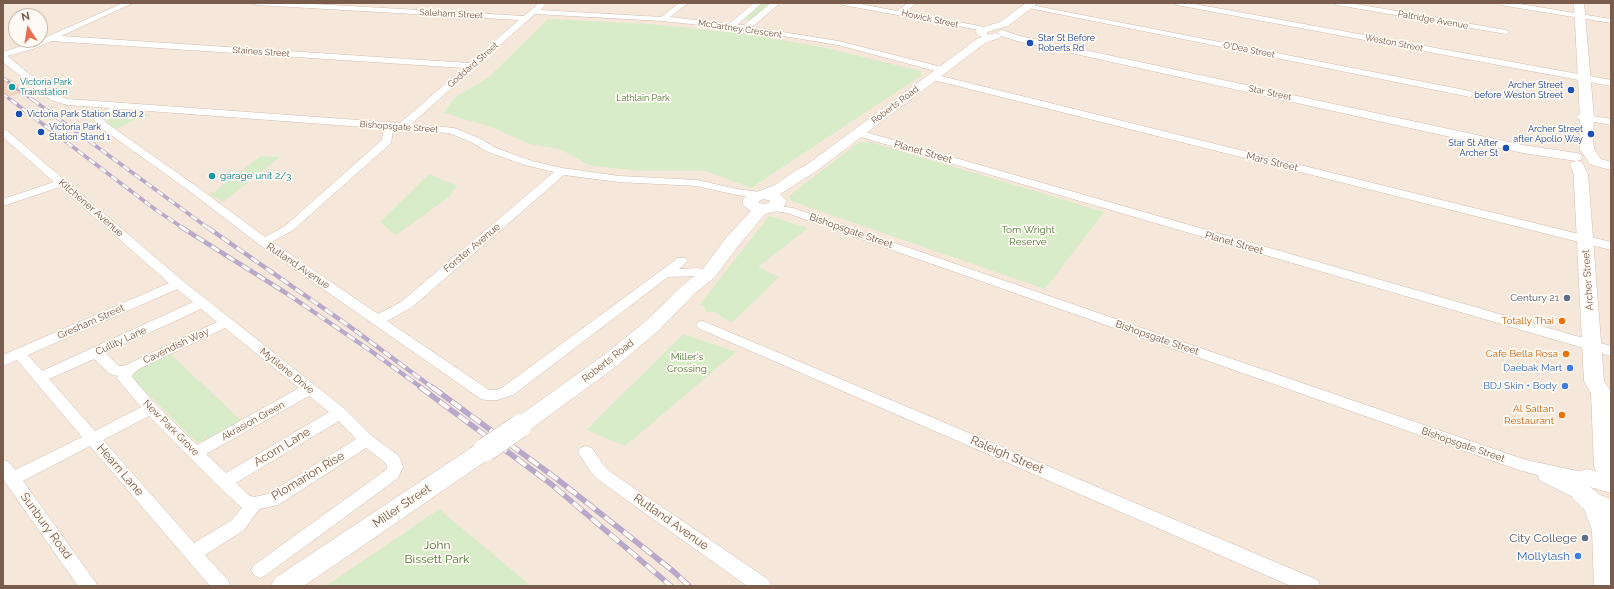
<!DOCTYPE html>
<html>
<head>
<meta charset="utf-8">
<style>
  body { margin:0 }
  #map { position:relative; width:1614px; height:589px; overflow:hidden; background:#fdf6ec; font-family:Raleway,sans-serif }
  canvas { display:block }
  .frame { position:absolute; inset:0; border:4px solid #7a5c4d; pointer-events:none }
  .north { position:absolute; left:8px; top:8px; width:40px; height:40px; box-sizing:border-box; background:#fffaf3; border:1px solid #cabbb1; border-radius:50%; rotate:348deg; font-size:11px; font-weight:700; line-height:16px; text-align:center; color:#7a5c4d }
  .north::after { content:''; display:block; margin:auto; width:14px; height:18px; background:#e76f51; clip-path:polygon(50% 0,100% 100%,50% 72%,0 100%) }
</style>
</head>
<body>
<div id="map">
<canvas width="1614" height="589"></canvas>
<div class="frame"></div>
<div class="north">N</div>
</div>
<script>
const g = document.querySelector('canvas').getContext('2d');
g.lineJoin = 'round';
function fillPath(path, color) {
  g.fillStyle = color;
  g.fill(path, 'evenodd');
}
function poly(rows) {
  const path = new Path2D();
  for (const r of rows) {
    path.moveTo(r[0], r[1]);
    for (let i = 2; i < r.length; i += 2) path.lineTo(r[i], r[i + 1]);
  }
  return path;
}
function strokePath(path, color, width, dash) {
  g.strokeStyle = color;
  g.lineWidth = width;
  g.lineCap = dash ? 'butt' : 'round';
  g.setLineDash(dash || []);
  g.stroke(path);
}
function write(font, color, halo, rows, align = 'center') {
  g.font = font + ' Raleway,sans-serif';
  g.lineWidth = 3.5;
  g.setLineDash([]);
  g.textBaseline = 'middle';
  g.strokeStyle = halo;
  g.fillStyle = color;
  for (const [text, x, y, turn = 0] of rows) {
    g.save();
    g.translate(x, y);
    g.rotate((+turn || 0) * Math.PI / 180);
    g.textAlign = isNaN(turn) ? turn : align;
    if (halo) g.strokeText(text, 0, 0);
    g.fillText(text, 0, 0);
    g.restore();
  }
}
const residential = poly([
  [3,3,1611,3,1611,586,3,586],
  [16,16,40,16,40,40,16,40]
]);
const green = poly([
  [759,3,776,3,755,21,740,19],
  [548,19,649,24,739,33,827,48,920,71,922,75,751,188,706,171,637,171,589,165,560,149,530,144,491,127,444,113,454,98,489,77],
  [119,112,151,115,137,119,116,129,107,122,109,119],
  [870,142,1038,192,1104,212,1045,289,791,201,789,196,858,143],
  [261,156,280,157,223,202,210,195],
  [429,174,457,186,449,197,396,235,380,222],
  [769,216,808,228,758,267,779,277,732,323,714,312,706,312,704,306,700,304],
  [683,334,736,352,625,446,586,430],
  [169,353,243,422,208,442,196,442,131,377,137,369],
  [439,509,531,586,326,586]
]);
const building = poly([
  [9,78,27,92,3,98,3,80]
]);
const minor = poly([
  [123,3,133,3,61,36,469,63,519,20,256,5,252,3,296,3,524,16,539,3,547,3,540,10,661,17,679,3,688,3,670,17,729,24,754,3,762,3,737,25,744,25,771,3,780,3,752,27,838,41,946,68,947,70,943,73,838,45,746,30,663,21,535,14,411,124,454,128,479,138,496,148,532,161,562,168,619,176,697,180,737,189,760,192,766,195,760,198,737,195,697,186,619,182,564,175,411,308,387,321,489,390,496,390,503,387,678,258,686,258,688,261,679,269,698,268,702,269,704,272,702,275,698,276,668,277,513,395,497,400,486,400,481,399,260,245,188,190,97,125,94,119,98,114,110,108,67,105,51,100,3,62,3,52,40,40,123,3],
  [51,41,464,68,400,123,68,99,57,96,7,56,33,49,51,41],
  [122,109,377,128,383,132,382,140,285,226,265,237,196,186,105,122,104,118,122,109],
  [391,129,449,133,471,142,488,152,525,165,554,172,401,302,378,314,272,242,293,230,391,143,393,131,391,129],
  [839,3,855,3,897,11,908,3,917,3,905,12,985,27,989,29,985,31,843,5,839,3],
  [1173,3,1189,3,1611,80,1611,86,1177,5,1173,3],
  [1333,3,1350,3,1506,30,1510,32,1506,34,1337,5,1333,3],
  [1496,3,1514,3,1611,19,1611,23,1500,5,1496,3],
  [1026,4,1470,91,1475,94,1470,97,1029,8,1025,6,1026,4],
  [933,74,1611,242,1611,250,930,79,929,77,933,74],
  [1581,114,1611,119,1611,125,1578,119,1576,117,1578,115,1581,114],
  [3,129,6,130,183,281,345,409,372,436,399,456,403,467,398,478,266,575,260,578,254,575,251,570,254,565,386,470,387,467,386,463,366,448,278,505,259,509,244,530,205,555,228,580,230,586,210,586,90,446,23,481,98,586,78,586,3,479,3,460,9,462,15,470,82,437,17,360,3,366,3,355,169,283,60,187,3,206,3,199,54,182,3,137,3,129],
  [177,289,193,302,42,371,28,355,177,289],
  [201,309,217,322,124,366,119,366,105,353,201,309],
  [225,328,299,388,197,445,156,405,132,377,133,374,139,369,225,328],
  [94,359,110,374,118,376,117,378,119,381,141,407,95,431,49,379,94,359],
  [309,396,329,412,226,473,206,454,309,396],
  [149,416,218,486,242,508,232,520,194,543,103,440,149,416],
  [339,421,356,439,268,494,254,497,250,496,236,483,339,421],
  [858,130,1611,346,1611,356,854,135,853,133,858,130],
  [772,205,793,208,1526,460,1592,474,1594,478,1592,482,1586,484,1572,482,1587,488,1589,493,1587,498,1581,500,1575,498,1539,480,1538,475,1519,470,787,213,768,210,766,208,768,206,772,205],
  [703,321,1318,580,1320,586,1291,586,698,328,696,325,698,322,703,321],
  [586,446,592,448,602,463,612,473,769,580,771,586,747,586,600,481,590,471,578,452,580,448,586,446]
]);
const tertiary = poly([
  [1002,30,1020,36,1523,145,1576,153,1581,154,1582,157,1581,160,1576,161,1523,153,1017,41,999,35,997,33,999,31,1002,30],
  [1597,158,1611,162,1611,170,1592,165,1591,162,1592,159,1597,158]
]);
const secondary = poly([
  [1026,3,1038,3,1008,26,987,32,988,35,995,33,1001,36,999,38,985,43,815,172,780,194,787,201,784,206,778,211,765,214,738,246,715,277,695,293,660,329,618,365,528,431,520,434,512,431,509,426,512,421,604,355,646,321,683,285,703,269,726,238,751,211,743,205,743,199,746,196,775,185,798,169,805,166,977,39,982,37,979,36,975,31,977,29,1000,22,1026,3],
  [764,199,771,201,766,204,759,203,759,201,764,199],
  [1574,3,1584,3,1594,118,1593,140,1594,149,1602,161,1600,164,1595,165,1590,164,1580,149,1580,118,1574,3],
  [1577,161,1582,162,1588,174,1604,381,1611,392,1611,493,1590,487,1600,495,1611,499,1611,586,1594,586,1592,530,1584,509,1574,500,1566,486,1572,475,1586,469,1596,471,1594,466,1591,393,1584,381,1574,183,1574,174,1570,165,1572,162,1577,161],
  [485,442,493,444,496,450,493,456,304,586,271,586,275,578,477,444,485,442]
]);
const railFar3 = poly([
  [3,78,34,101],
  [3,94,12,101]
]);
const railFar2 = poly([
  [11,100,156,210,183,228],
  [33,100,208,228]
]);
const railFar1 = poly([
  [181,227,286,293,371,351,422,388],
  [207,227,349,326,433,388]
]);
const rail = poly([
  [420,387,551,484,671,586],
  [432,387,557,479,673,571,689,586]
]);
const secondaryBridge = poly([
  [485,450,520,426]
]);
const markers = [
  [1030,43,4,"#1a4fb4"],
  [12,87,4,"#0f9aa8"],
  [1571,90,4,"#1a4fb4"],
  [19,114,4,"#1a4fb4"],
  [41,132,4,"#1a4fb4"],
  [1591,134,4,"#1a4fb4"],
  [1506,148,4,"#1a4fb4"],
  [212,176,4,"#0f9aa8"],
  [1567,298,4,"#5c6f8a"],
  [1562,321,4,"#e8710a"],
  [1566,354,4,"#e8710a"],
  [1570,368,4,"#3f7fe0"],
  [1565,386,4,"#3f7fe0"],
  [1562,415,4,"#e8710a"],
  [1585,538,4,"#5c6f8a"],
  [1578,556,4,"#3f7fe0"]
];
const farStreetnames = [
  ["Saleham Street",451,14,3],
  ["Howick Street",930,19,12],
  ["Paltridge Avenue",1433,20,10],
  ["McCartney Crescent",740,29,8],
  ["Weston Street",1394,43,11],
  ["O'Dea Street",1249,50,11],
  ["Staines Street",261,52,4],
  ["Goddard Street",473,65,-41],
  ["Star Street",1270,93,12],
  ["Roberts Road",895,105,-37],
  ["Bishopsgate Street",399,127,4]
];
const farTransitnames = [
  ["Star St Before",1038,38],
  ["Roberts Rd",1038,48],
  ["Archer Street",1563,85,"right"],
  ["before Weston Street",1563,95,"right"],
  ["Victoria Park Station Stand 2",27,114],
  ["Victoria Park",49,127],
  ["Station Stand 1",49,137],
  ["Archer Street",1583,129,"right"],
  ["after Apollo Way",1583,139,"right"],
  ["Star St After",1498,143,"right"],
  ["Archer St",1498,153,"right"]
];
const farCulturenames = [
  ["Victoria Park",20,82],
  ["Trainstation",20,92]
];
const farParknames = [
  ["Lathlain Park",643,98]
];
const streetNames = [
  ["Planet Street",923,152,16],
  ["Mars Street",1272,162,14],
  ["Kitchener Avenue",91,208,41],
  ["Bishopsgate Street",851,231,19],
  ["Planet Street",1234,243,16],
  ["Forster Avenue",472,248,-40],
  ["Rutland Avenue",298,266,34],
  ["Archer Street",1588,280,-94],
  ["Gresham Street",91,322,-24],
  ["Bishopsgate Street",1157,338,19],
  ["Cullity Lane",121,341,-25],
  ["Cavendish Way",176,346,-25],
  ["Roberts Road",608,361,-38],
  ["Mytilene Drive",287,371,39],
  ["Akrasion Green",253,421,-29],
  ["New Park Grove",171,428,45],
  ["Bishopsgate Street",1463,445,19]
];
const cultureNames = [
  ["garage unit 2/3",220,176]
];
const parkNames = [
  ["Tom Wright",1028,230],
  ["Reserve",1028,242],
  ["Miller's",687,357],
  ["Crossing",687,369]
];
const serviceNames = [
  ["Century 21",1559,298]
];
const foodNames = [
  ["Totally Thai",1554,321],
  ["Cafe Bella Rosa",1558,354],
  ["Al Saltan",1554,409],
  ["Restaurant",1554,421]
];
const shopNames = [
  ["Daebak Mart",1562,368],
  ["BDJ Skin + Body",1557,386]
];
const nearStreetnames = [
  ["Acorn Lane",282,447,-31],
  ["Raleigh Street",1007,455,23],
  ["Hearn Lane",120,470,49],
  ["Plomarion Rise",308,476,-31],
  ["Miller Street",402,506,-34],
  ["Rutland Avenue",671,522,35],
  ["Sunbury Road",46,526,54]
];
const nearServicenames = [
  ["City College",1577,538]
];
const nearParknames = [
  ["John",437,545],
  ["Bissett Park",437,559]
];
const nearShopnames = [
  ["Mollylash",1570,556]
];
fillPath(residential, '#f5e8da');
fillPath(green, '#d8ecc9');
fillPath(building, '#f3d5c3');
strokePath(minor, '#d1beb0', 1);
strokePath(tertiary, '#d1beb0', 1);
strokePath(secondary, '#d6c0b0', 1);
fillPath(minor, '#fff');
fillPath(tertiary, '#fff');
fillPath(secondary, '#fff');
strokePath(railFar3, '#b9a8c9', 3);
strokePath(railFar2, '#b9a8c9', 3.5);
strokePath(railFar1, '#b9a8c9', 4.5);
strokePath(rail, '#b9a8c9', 5.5);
strokePath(railFar3, '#fffaf3', 2, [5.5]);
strokePath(railFar2, '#fffaf3', 2.5, [7]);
strokePath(railFar1, '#fffaf3', 3, [9]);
strokePath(rail, '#fffaf3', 4, [12]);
strokePath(secondaryBridge, '#d6c0b0', 24, []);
strokePath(secondaryBridge, '#fff', 23);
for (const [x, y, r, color] of markers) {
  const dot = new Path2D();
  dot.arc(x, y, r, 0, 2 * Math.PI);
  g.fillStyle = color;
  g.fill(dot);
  strokePath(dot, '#fffaf3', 1.5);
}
write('9px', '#7a5c4d', '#fffaf3', farStreetnames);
write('9px', '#164399', '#fffaf3', farTransitnames, 'left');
write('9px', '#0d838f', '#fffaf3', farCulturenames, 'left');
write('9px', '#537a41', '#fffaf3', farParknames);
write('10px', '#7a5c4d', '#fffaf3', streetNames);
write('10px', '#0d838f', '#fffaf3', cultureNames, 'left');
write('10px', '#537a41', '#fffaf3', parkNames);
write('10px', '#4e5e75', '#fffaf3', serviceNames, 'right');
write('10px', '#c56008', '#fffaf3', foodNames, 'right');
write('10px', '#366cbe', '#fffaf3', shopNames, 'right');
write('12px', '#7a5c4d', '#fffaf3', nearStreetnames);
write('12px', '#4e5e75', '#fffaf3', nearServicenames, 'right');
write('12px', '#537a41', '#fffaf3', nearParknames);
write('12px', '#366cbe', '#fffaf3', nearShopnames, 'right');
</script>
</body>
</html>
